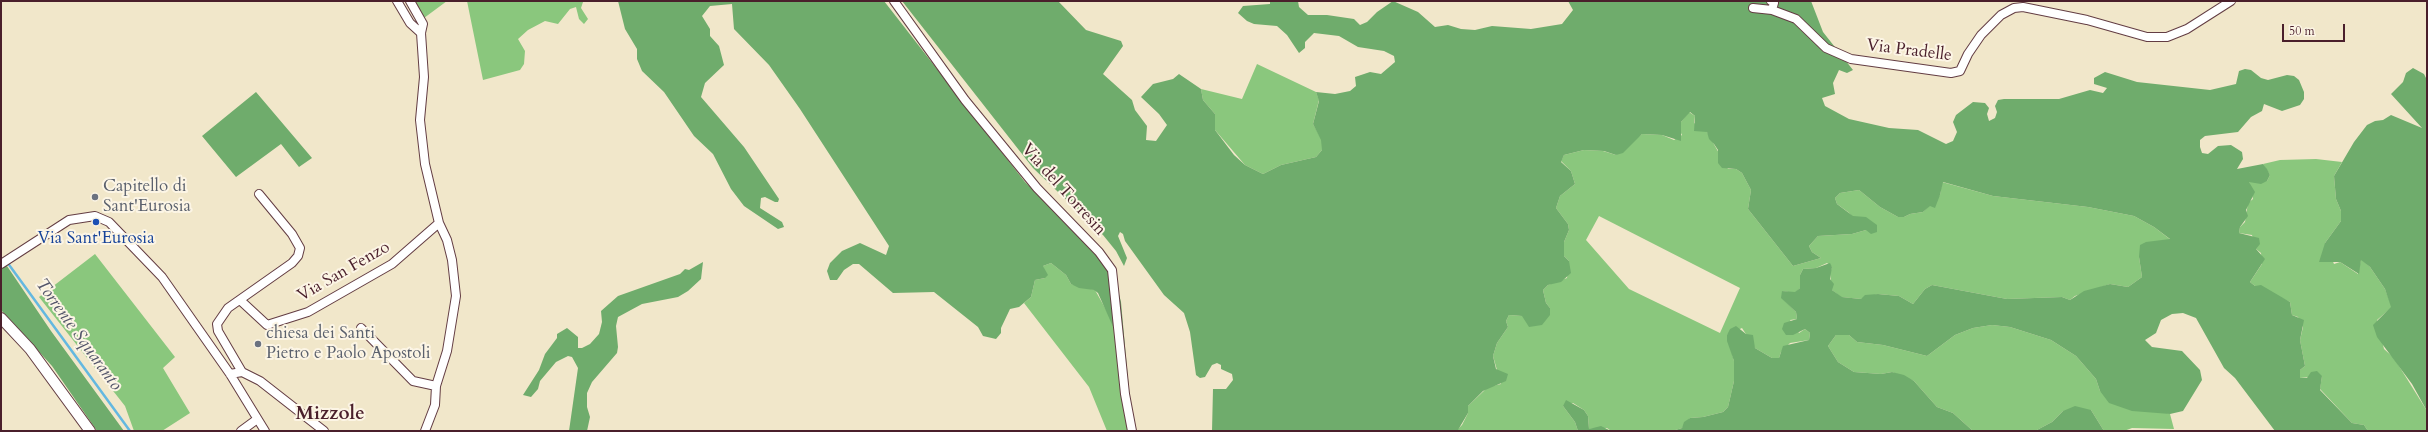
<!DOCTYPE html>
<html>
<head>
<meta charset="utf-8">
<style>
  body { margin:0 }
  #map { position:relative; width:2428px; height:432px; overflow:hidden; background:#f1e7ca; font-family:Cardo,serif }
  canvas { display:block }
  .frame { position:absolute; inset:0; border:2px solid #4a1f2b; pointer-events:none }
  .scale { position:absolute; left:2282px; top:24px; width:63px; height:18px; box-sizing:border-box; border:2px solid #4a1f2b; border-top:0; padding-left:5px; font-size:12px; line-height:14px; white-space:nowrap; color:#4a1f2b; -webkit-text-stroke:3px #fcf5e5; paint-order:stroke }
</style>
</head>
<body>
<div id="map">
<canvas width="2428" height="432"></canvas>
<div class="frame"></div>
<div class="scale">50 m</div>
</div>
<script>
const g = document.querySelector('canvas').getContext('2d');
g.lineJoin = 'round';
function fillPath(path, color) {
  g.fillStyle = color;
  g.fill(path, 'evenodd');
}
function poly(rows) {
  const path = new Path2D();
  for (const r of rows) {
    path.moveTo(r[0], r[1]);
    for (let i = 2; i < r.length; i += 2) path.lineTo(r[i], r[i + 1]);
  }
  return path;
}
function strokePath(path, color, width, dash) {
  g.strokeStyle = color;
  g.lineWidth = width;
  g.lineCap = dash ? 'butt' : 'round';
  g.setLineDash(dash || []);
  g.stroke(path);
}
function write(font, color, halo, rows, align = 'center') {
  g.font = font + ' Cardo,serif';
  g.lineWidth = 4;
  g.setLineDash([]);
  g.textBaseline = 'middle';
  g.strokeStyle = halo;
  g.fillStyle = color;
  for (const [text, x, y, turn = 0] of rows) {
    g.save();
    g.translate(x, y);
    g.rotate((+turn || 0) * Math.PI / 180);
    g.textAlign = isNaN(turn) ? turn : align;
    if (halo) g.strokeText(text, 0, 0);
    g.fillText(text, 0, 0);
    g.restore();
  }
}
const green = poly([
  [414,1,447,1,424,18],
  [467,1,586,1,583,2,581,8,588,19,584,24,579,19,576,7,570,9,558,24,545,21,528,30,518,39,525,51,524,64,520,70,483,80],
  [1257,64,1316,92,1319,100,1313,124,1322,140,1322,150,1316,157,1281,165,1263,174,1245,165,1215,130,1215,114,1203,100,1201,89,1242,99],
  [1689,112,1695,116,1694,123,1707,132,1728,169,1736,169,1742,173,1751,190,1748,209,1793,266,1821,258,1812,252,1809,246,1818,236,1852,234,1866,230,1848,212,1837,204,1835,198,1840,193,1859,190,1880,207,1898,217,1904,217,1910,214,1923,212,1940,195,1942,182,1993,196,2088,207,2134,216,2154,227,2171,240,2139,257,2142,277,2128,287,2110,284,2075,296,2070,300,2062,297,2007,299,1932,285,1925,289,1913,304,1899,296,1878,294,1861,299,1841,297,1832,290,1830,273,1832,267,1827,263,1816,268,1803,269,1800,275,1800,288,1795,293,1782,291,1782,298,1796,312,1797,319,1790,320,1799,333,1805,329,1810,333,1809,340,1790,343,1781,352,1779,358,1772,358,1755,348,1742,328,1727,335,1734,361,1734,381,1728,407,1723,412,1703,417,1690,418,1682,428,1672,431,1611,431,1607,428,1589,429,1588,416,1584,410,1573,403,1563,406,1575,422,1578,431,1456,431,1462,425,1468,413,1468,406,1488,387,1501,384,1493,356,1497,343,1508,327,1506,321,1509,315,1522,316,1550,308,1546,303,1543,290,1548,285,1567,278,1569,261,1564,256,1564,242,1569,230,1568,224,1556,208,1560,196,1575,184,1571,171,1561,161,1564,155,1584,150,1603,151,1616,155,1642,134,1662,135,1674,140,1682,135,1679,129,1681,122],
  [1599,216,1740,288,1720,333,1629,289,1586,240],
  [2316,159,2342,162,2334,176,2336,199,2341,211,2341,221,2325,243,2334,264,2340,262,2358,274,2361,259,2370,267,2385,289,2392,307,2377,320,2384,349,2394,358,2427,411,2427,429,2425,431,2368,431,2364,425,2352,423,2320,389,2322,376,2300,378,2300,370,2305,366,2300,340,2303,327,2298,317,2292,315,2290,302,2255,286,2250,282,2262,264,2261,253,2256,249,2252,235,2239,233,2240,227,2245,222,2248,203,2253,199,2249,182,2267,181,2270,175,2263,164,2280,160],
  [95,254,175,357,163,368,190,413,162,431,134,431,125,406,39,297],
  [1051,263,1066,275,1071,284,1095,290,1109,315,1118,338,1125,346,1131,411,1136,431,1107,431,1089,387,1024,303,1031,297,1035,280,1045,278,1043,266],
  [1992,325,2010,327,2051,340,2076,356,2096,379,2100,391,2170,414,2174,429,2132,428,2124,431,2104,431,2091,410,2063,411,2052,422,2035,431,1973,431,1953,413,1937,407,1914,381,1892,372,1881,374,1854,372,1838,362,1828,346,1836,335,1849,335,1857,342,1883,345,1927,356,1955,335,1973,328]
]);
const forest = poly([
  [618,1,884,1,1025,182,1095,249,1114,276,1121,302,1125,346,1118,338,1098,293,1094,290,1079,288,1071,284,1066,275,1051,263,1043,266,1048,275,1045,278,1035,280,1031,297,1019,307,1010,309,1001,328,1001,333,996,339,983,336,978,327,934,292,893,293,859,264,853,264,844,270,837,280,830,280,827,271,830,263,842,251,860,243,886,255,889,246,800,109,769,65,734,29,732,4,710,6,702,16,710,29,710,36,719,46,724,65,705,83,701,97,744,147,779,199,778,202,775,202,765,197,761,198,760,208,782,222,784,227,778,229,744,206,731,189,713,154,694,136,664,92,642,71,637,59,637,49,625,29],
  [902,1,1058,1,1086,30,1121,41,1123,46,1103,74,1132,100,1135,110,1147,126,1146,140,1156,141,1167,125,1159,114,1141,97,1153,84,1173,79,1179,74,1201,89,1203,100,1215,114,1215,130,1234,155,1245,165,1263,174,1281,165,1316,157,1322,150,1321,140,1313,124,1319,101,1316,92,1335,94,1350,91,1356,86,1355,77,1370,72,1381,74,1395,62,1394,56,1384,51,1358,47,1339,36,1314,33,1305,42,1305,48,1299,53,1287,35,1277,26,1254,24,1247,21,1238,13,1243,6,1270,4,1270,1,1298,1,1299,7,1308,15,1327,15,1354,19,1360,25,1367,22,1377,12,1393,1,1418,12,1435,27,1448,25,1461,29,1475,30,1492,26,1531,29,1562,24,1573,10,1568,1,1811,1,1823,32,1853,70,1847,73,1839,70,1833,83,1835,94,1822,98,1825,106,1849,119,1889,128,1918,130,1946,144,1953,141,1957,132,1953,122,1956,115,1973,102,1985,103,1989,108,1987,114,1989,121,1995,118,1997,112,1995,106,1998,100,2004,99,2059,99,2090,90,2103,93,2107,88,2094,84,2094,78,2105,72,2137,82,2210,90,2236,84,2239,71,2245,69,2251,70,2261,78,2268,80,2287,75,2294,76,2299,80,2304,92,2304,99,2300,105,2282,111,2264,104,2262,111,2251,117,2238,132,2205,136,2200,140,2200,147,2202,153,2208,154,2218,146,2231,145,2242,152,2243,159,2237,169,2263,164,2267,169,2270,175,2267,181,2261,184,2249,182,2255,192,2246,210,2248,216,2240,227,2239,233,2259,238,2260,244,2256,249,2265,259,2250,282,2255,286,2261,285,2290,302,2292,315,2304,320,2300,340,2305,366,2300,370,2300,378,2307,378,2311,372,2317,371,2322,376,2320,390,2352,423,2364,425,2368,431,2275,431,2235,378,2224,368,2196,318,2183,313,2172,314,2161,320,2156,333,2145,340,2152,347,2182,351,2200,370,2202,380,2183,411,2170,414,2132,411,2109,403,2100,391,2096,379,2076,356,2051,340,2010,327,1992,325,1973,328,1955,335,1927,356,1883,345,1857,342,1849,335,1836,335,1828,346,1838,362,1854,372,1881,374,1892,372,1904,375,1914,381,1937,407,1953,413,1973,431,1672,431,1682,428,1684,422,1690,418,1703,417,1723,412,1728,407,1734,381,1734,361,1727,341,1727,335,1730,329,1736,326,1746,334,1753,335,1755,348,1772,358,1779,358,1783,346,1809,340,1810,333,1805,329,1793,335,1786,335,1782,329,1784,323,1797,319,1796,312,1781,298,1782,291,1795,292,1800,288,1800,275,1803,269,1816,268,1830,263,1832,267,1830,279,1834,284,1832,290,1842,297,1861,299,1865,295,1878,294,1899,296,1913,304,1925,289,1932,285,2007,299,2062,297,2070,300,2084,291,2110,284,2128,287,2142,277,2139,257,2140,245,2146,242,2170,239,2154,227,2134,216,2088,207,1993,196,1943,182,1940,195,1935,208,1930,206,1923,212,1910,214,1904,217,1898,217,1880,207,1859,190,1840,193,1835,198,1837,204,1853,216,1866,217,1877,225,1877,232,1871,234,1866,230,1852,234,1818,236,1809,246,1812,252,1821,258,1793,266,1748,209,1751,190,1742,173,1736,169,1722,168,1718,163,1718,150,1714,144,1709,139,1707,132,1694,131,1695,116,1690,112,1681,122,1681,141,1662,135,1642,134,1623,153,1616,155,1604,151,1584,150,1564,155,1561,162,1571,171,1575,184,1560,196,1556,208,1568,224,1569,230,1564,242,1564,256,1569,261,1571,273,1561,282,1548,285,1543,290,1546,303,1550,308,1550,315,1542,325,1529,327,1522,316,1509,315,1506,321,1508,327,1497,343,1493,356,1496,369,1508,374,1506,381,1483,391,1468,406,1468,413,1458,430,1212,431,1213,389,1226,389,1233,380,1232,374,1221,369,1221,365,1217,363,1212,365,1205,377,1200,378,1196,375,1190,332,1184,313,1164,295,1125,241,1123,234,1120,232,1118,236,1127,258,1124,266,1116,251,1103,235,1033,168],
  [2413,68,2424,74,2427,80,2427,411,2412,384,2377,337,2373,325,2391,307,2385,289,2370,267,2361,260,2359,274,2340,262,2319,262,2325,243,2341,221,2341,211,2336,199,2334,176,2354,142,2367,125,2375,121,2383,120,2391,115,2422,128,2391,94,2403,82,2406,73],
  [256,92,312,158,299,167,281,144,236,177,202,136],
  [703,262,701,279,688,291,678,297,642,304,618,317,616,326,618,347,617,353,592,382,587,393,587,407,590,417,587,431,569,431,578,368,572,357,568,356,556,362,540,381,538,389,531,397,523,395,539,370,545,354,557,338,557,334,567,328,578,337,578,348,582,348,590,344,599,334,602,322,601,311,618,296,680,274,685,269,689,270],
  [7,266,51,331,124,431,97,431,52,366,1,310,1,268],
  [1566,400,1584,410,1588,416,1589,429,1601,426,1611,431,1578,431,1575,422,1563,406],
  [2075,406,2091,410,2104,431,2035,431,2052,422,2063,411]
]);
const stream = poly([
  [7,262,130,431]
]);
const minor = poly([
  [397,1,410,23,421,33],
  [410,1,423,24,421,33,424,77,420,120,425,164,439,223,447,240,452,260,456,296,447,351,436,386,435,405,425,431],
  [894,1,965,100,1037,188,1099,252,1112,270,1125,394,1132,431],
  [1753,8,1772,10,1774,3,1771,1],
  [1772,10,1796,19,1826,48,1851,59,1951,73,1960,71,1968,54,1981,35,2001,15,2014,8,2023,7,2087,20,2147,37,2167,37,2187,29,2231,1],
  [1,264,69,220,95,216,109,222,162,277,230,374,265,431],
  [240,300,267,325,308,312,392,264,439,223],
  [361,328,413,381,436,386],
  [242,372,218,331,217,324,228,308,292,263,298,256,300,248,292,234,259,194],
  [230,374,242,372,260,381,324,431],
  [241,431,256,420]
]);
const tertiary = poly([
  [1,318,30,349,90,431]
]);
const markers = [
  [95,197,4,"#6b7280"],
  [96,222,4,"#1a4fb4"],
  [258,344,4,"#6b7280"]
];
const streetNames = [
  ["Via Pradelle",1909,51,7],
  ["Via del Torresin",1063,190,48],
  ["Via San Fenzo",344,272,-30]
];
const worshipNames = [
  ["Capitello di",103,187],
  ["Sant'Eurosia",103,207],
  ["chiesa dei Santi",266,334],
  ["Pietro e Paolo Apostoli",266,354]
];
const transitNames = [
  ["Via Sant'Eurosia",96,239]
];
const waterNames = [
  ["Torrente Squaranto",78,335,54]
];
const quarterNames = [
  ["Mizzole",330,415]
];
fillPath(green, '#8ac77d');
fillPath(forest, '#6fac6c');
strokePath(stream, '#64b8e0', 2.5);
strokePath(minor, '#633d43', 10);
strokePath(tertiary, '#633d43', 12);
strokePath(minor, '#fff', 8);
strokePath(tertiary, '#fff', 10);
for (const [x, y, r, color] of markers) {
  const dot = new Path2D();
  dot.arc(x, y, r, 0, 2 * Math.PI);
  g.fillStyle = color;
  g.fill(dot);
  strokePath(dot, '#fcf5e5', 1.5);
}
write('17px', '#4a1f2b', '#fcf5e5', streetNames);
write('17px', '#5b616d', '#fcf5e5', worshipNames, 'left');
write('17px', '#164399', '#fcf5e5', transitNames);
write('italic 18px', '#53556a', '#fcf5e5', waterNames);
write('bold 19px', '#4a1f2b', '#fcf5e5', quarterNames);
</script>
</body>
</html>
